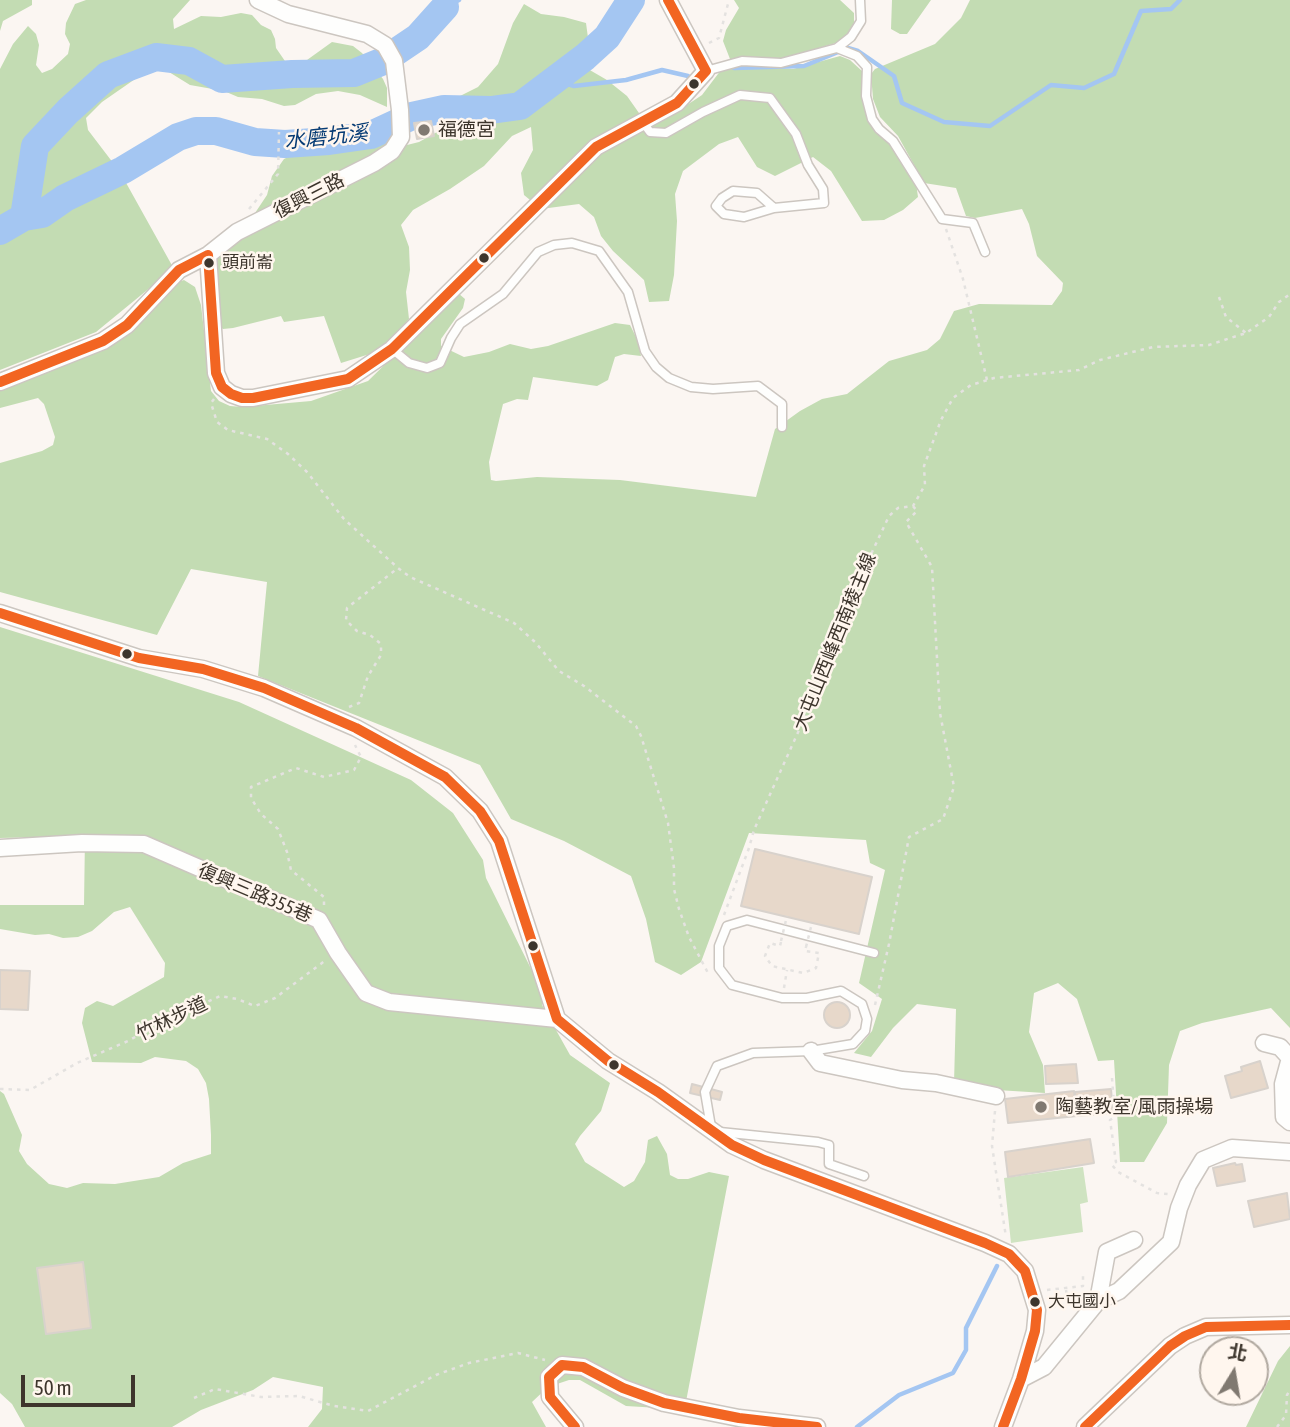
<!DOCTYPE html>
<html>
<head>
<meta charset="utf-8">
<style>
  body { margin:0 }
  #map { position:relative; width:1290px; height:1427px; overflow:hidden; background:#fbf6f2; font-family:"Asap Condensed","Noto Sans TC",sans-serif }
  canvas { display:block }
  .north { position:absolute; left:1199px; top:1336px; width:70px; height:70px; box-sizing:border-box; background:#fff6ee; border:2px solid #b1a9a0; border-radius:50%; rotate:11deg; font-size:19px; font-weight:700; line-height:28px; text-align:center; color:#3d352c }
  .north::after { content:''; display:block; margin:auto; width:24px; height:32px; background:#807971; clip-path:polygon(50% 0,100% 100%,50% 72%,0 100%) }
  .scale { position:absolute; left:21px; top:1375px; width:114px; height:32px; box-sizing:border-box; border:4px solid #3d352c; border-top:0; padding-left:9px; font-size:21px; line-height:24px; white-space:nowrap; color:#3d352c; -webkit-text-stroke:5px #fff6ee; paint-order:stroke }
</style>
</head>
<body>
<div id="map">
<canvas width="1290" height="1427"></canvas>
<div class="north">北</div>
<div class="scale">50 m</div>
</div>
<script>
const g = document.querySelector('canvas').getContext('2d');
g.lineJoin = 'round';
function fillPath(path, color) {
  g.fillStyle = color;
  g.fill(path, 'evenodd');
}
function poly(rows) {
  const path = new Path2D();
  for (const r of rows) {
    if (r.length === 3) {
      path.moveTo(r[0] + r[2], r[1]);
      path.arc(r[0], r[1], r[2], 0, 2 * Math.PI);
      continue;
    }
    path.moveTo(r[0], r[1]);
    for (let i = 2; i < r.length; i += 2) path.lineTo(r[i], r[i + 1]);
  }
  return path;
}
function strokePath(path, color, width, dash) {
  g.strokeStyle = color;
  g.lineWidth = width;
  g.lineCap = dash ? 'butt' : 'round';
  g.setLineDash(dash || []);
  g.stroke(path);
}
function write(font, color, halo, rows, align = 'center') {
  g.font = font + ' "Asap Condensed","Noto Sans TC",sans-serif';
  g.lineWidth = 5;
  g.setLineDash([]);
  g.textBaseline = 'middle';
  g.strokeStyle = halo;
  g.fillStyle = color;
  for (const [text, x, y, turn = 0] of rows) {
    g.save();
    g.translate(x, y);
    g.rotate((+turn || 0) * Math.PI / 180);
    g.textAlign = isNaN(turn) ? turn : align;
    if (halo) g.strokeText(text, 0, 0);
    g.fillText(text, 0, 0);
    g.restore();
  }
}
const green = poly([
  [1083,1167,1088,1202,1080,1204,1083,1232,1011,1243,1004,1178]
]);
const forest = poly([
  [0,0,32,0,32,5,3,21,0,31],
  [86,0,190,0,173,19,174,29,201,16,221,17,241,13,252,15,261,25,271,30,275,39,276,48,287,64,298,64,307,60,332,42,353,46,362,53,383,79,387,88,387,107,360,95,338,91,316,94,295,105,284,106,262,99,238,97,224,91,190,85,169,72,158,70,138,77,102,102,86,118,88,130,120,172,174,269,164,273,157,282,96,332,0,370,0,69,13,44,28,26,36,34,39,45,36,65,42,73,52,69,68,54,70,44,65,34,66,23,75,4],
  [734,0,840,0,854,13,854,23,848,35,836,43,780,59,730,59,723,41,726,30,739,8],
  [892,0,931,0,907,34,900,34,891,29],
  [970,0,1290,0,1290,1028,1271,1008,1202,1023,1180,1031,1169,1065,1167,1123,1144,1162,1120,1162,1114,1060,1098,1061,1077,999,1058,983,1034,993,1029,1032,1043,1065,1045,1093,997,1090,954,1083,956,1009,917,1004,893,1028,871,1057,854,1053,872,1031,882,999,859,983,885,870,870,863,866,840,749,833,701,962,681,975,655,962,646,919,631,876,564,841,511,819,480,765,258,676,267,582,191,569,157,635,0,592,0,463,42,451,53,445,55,437,44,404,38,398,0,408,0,390,62,363,173,284,184,280,195,287,201,305,211,391,219,401,230,406,243,407,311,401,368,381,458,293,465,299,463,308,441,339,441,346,464,357,489,352,510,344,531,349,548,346,615,323,630,325,638,341,641,356,624,354,615,357,608,380,597,386,533,377,528,400,517,399,503,404,489,462,491,480,496,481,537,477,620,480,756,497,775,429,800,411,822,399,847,394,889,361,927,350,940,339,954,311,979,304,1052,305,1062,291,1063,283,1037,256,1029,224,1022,209,975,218,966,216,956,188,924,183,898,136,880,117,873,99,871,74,875,69,935,44,961,18],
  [524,4,541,14,564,17,586,23,589,45,588,69,607,80,627,96,639,113,663,116,684,107,702,95,721,70,740,65,793,69,840,56,850,60,862,71,866,106,916,183,918,197,903,210,884,220,862,221,831,171,813,157,775,176,757,167,738,137,719,144,683,171,675,194,677,221,674,275,669,301,649,302,644,280,613,251,601,236,594,217,579,204,541,209,524,195,521,173,533,150,531,127,512,136,484,166,450,189,413,210,401,225,409,247,410,270,406,292,409,319,393,338,373,353,341,363,324,316,284,322,281,316,233,328,223,329,219,326,216,256,239,237,267,195,272,176,284,159,302,150,329,129,360,127,391,135,395,148,419,142,437,132,456,98,478,87,498,64,513,23],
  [0,627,239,702,411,780,453,813,483,860,486,878,543,993,542,1005,570,1055,610,1083,601,1111,580,1136,575,1144,585,1162,624,1187,634,1181,645,1162,648,1140,657,1136,667,1154,670,1175,678,1179,688,1179,709,1172,729,1176,684,1412,659,1408,626,1406,580,1380,569,1380,548,1387,532,1402,546,1427,308,1427,322,1409,323,1387,273,1377,253,1390,201,1410,172,1427,25,1427,12,1404,0,1393,0,1091,4,1094,22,1135,19,1151,27,1164,49,1184,67,1188,83,1183,115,1184,159,1177,183,1163,211,1154,211,1135,209,1099,206,1083,198,1069,186,1061,155,1057,141,1063,92,1062,82,1023,85,1008,97,1001,113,1006,164,977,165,963,130,907,114,912,92,931,78,937,63,938,49,934,35,935,0,929,0,905,84,905,85,836,0,838],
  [1290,1346,1290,1427,1246,1427,1278,1361]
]);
const stream = poly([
  [445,7,459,0],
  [734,68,804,66,848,48,858,51,894,76,902,103,944,122,990,126,1051,85,1084,88,1114,74,1141,11,1171,9,1180,0],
  [555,80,574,86,626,80,662,70,688,76],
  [857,1427,899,1395,953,1373,966,1350,966,1328,997,1266]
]);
const river = poly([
  [24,217,35,146,68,111,108,75,156,57,189,61,222,79,292,74,354,73,381,62,418,37,445,7],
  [0,231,24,217,42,214,65,198,123,170,178,137,196,131,216,131,255,142,285,144,329,141,371,135,412,116,444,109,491,110,520,106,585,57,607,37,631,0]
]);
const building = poly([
  [431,121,434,136,417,139,414,123,431,121],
  [755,849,872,877,859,934,741,906,755,849],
  [0,970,30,971,28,1010,0,1009,0,970],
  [837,1015,13],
  [1260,1061,1268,1088,1231,1098,1225,1076,1242,1071,1241,1067,1260,1061],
  [1076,1064,1078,1083,1046,1084,1045,1066,1076,1064],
  [692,1084,722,1092,720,1100,690,1093,692,1084],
  [1111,1089,1113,1113,1077,1116,1075,1092,1111,1089],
  [1074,1091,1077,1116,1008,1123,1005,1099,1074,1091],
  [1090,1139,1094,1163,1008,1177,1005,1152,1090,1139],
  [1235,1163,1236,1165,1242,1164,1245,1181,1217,1186,1213,1168,1235,1163],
  [1287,1193,1290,1219,1254,1227,1248,1201,1287,1193],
  [83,1262,91,1328,46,1334,37,1268,83,1262]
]);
const path = poly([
  [709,43,719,38,729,0],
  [249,209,278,174,279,132],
  [946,229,963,279,987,380],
  [1219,297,1226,317,1246,333],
  [214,399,211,403,217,422,228,430,267,439,288,454,307,472,344,519,398,568,410,577,514,623,535,642,559,671,584,686,636,726,641,736,668,823,674,868,674,889,679,909,689,937,708,973],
  [349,707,359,703,368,676,381,655,381,644,370,635,357,631,346,620,347,608,398,568],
  [324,905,324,897,291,870,287,852,278,829,261,814,251,798,251,787,296,768,324,777,354,770,361,757,355,745],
  [724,915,749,848,754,830,818,688,841,618,889,516,898,508,913,506,925,485,924,466,941,420,953,398,971,385,994,378,1079,370,1100,360,1153,347,1209,345,1246,333,1269,317,1279,302,1290,294],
  [781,942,780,946,770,943,765,956,772,966,803,973,816,968,819,953,805,951,806,947],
  [784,988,787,970],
  [875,1005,889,944,909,837,943,819,954,787,940,713,932,567,906,522,917,511,913,506],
  [1112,1078,1115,1117,1110,1120,1116,1162,1112,1165,1118,1172,1157,1193,1168,1194],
  [0,1089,30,1090,77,1063,128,1041,153,1027,220,996,237,999,255,1006,275,998,326,960],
  [995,1111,992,1146,1006,1237],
  [1047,1290,1083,1286,1083,1276],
  [1066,1290,1068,1304],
  [1052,1307,1077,1303],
  [194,1398,215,1389,261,1397,299,1396,334,1406,368,1411,436,1375,469,1363,518,1353,545,1360],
  [1277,1427,1286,1415,1287,1395,1290,1390]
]);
const lane = poly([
  [837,48,857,56,867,67,866,96,872,119,879,129,893,141,942,219,973,223,985,252],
  [706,71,742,61,781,63,837,48,851,37,861,21,860,0],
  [642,121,650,132,666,133,703,112,740,95,770,98,796,134,808,165,823,189,824,203,774,208,757,193,733,191,722,198,716,206,724,214,744,217,774,208],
  [392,349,409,363,427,368,440,363,451,338,460,324,503,294,538,252,554,245,572,243,599,251,628,292,645,351,656,367,669,378,691,387,713,389,758,386,782,404,782,427],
  [711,1127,705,1092,717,1066,753,1053,811,1051,853,1044,865,1031,867,1019,862,1004,841,991,807,998,782,998,732,985,719,968,719,946,727,926,747,920,874,953],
  [720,1132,818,1142,829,1145,829,1164,864,1176]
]);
const street = poly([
  [208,255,216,373,222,387,231,394,242,398,253,398,348,379,392,349,596,147,677,103,706,71,668,0],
  [0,382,103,341,127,325,179,270,208,255,237,232,374,163,392,151,401,137,400,110,394,61,385,45,367,34,288,14,258,0],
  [0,613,139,658,203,669,264,688,356,728,445,777,480,811,499,841,557,1019,608,1061,658,1092,732,1145,764,1160,985,1243,1009,1254,1025,1271,1037,1310,1035,1331,1021,1379,1003,1427],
  [0,848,82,843,144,844,319,920,338,953,366,993,389,1002,557,1019],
  [1264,1043,1280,1047,1290,1058,1283,1084,1284,1117,1290,1122],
  [811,1051,820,1063,902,1080,936,1083,996,1096],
  [1098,1301,1107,1252,1134,1240],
  [1021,1379,1044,1367,1098,1301,1119,1291,1171,1242,1179,1208,1188,1185,1203,1160,1232,1148,1290,1152],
  [575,1427,550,1397,549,1377,562,1365,583,1367,623,1388,664,1403,739,1418,817,1427],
  [1085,1427,1170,1346,1185,1336,1206,1327,1290,1325]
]);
const pathBridge = poly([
  [781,941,787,916],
  [806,947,812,923]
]);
const bus1 = poly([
  [208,255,216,373,222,387,231,394,242,398,253,398,348,379,392,349,596,147,677,103,706,71,668,0],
  [0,382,103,341,127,325,179,270,208,255],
  [0,613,139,658,203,669,264,688,356,728,445,777,480,811,499,841,557,1019,608,1061,658,1092,732,1145,764,1160,985,1243,1009,1254,1025,1271,1037,1310,1035,1331,1021,1379,1003,1427],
  [575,1427,550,1397,549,1377,562,1365,583,1367,623,1388,664,1403,739,1418,817,1427],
  [1085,1427,1170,1346,1185,1336,1206,1327,1290,1325]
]);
const markers = [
  [694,84,6,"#3d352c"],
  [424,130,7,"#807971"],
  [484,258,6,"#3d352c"],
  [209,263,6,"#3d352c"],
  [127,654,6,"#3d352c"],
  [533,946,6,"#3d352c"],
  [614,1065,6,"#3d352c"],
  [1041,1107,7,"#807971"],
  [1035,1302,6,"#3d352c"]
];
const busNames = [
  ["頭前崙",222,263],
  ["大屯國小",1048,1302]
];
const poiNames = [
  ["福德宮",438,130],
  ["陶藝教室/風雨操場",1055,1107]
];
const streetNames = [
  ["復興三路",309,196,-27],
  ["大屯山西峰西南稜主線",835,642,-68],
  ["復興三路355巷",255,893,23],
  ["竹林步道",172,1019,-26]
];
const waterNames = [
  ["水磨坑溪",326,137,-6]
];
fillPath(green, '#cfe3c1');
fillPath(forest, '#c3dcb3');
strokePath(stream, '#a4c6f2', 4.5);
strokePath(river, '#a4c6f2', 28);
fillPath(building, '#e7d8ca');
strokePath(building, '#d8d2cc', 2);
strokePath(lane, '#ccc6c0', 11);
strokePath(street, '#ccc6c0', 19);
strokePath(path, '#e4e2e0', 2.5, [3.5, 5]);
strokePath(lane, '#fefefd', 8);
strokePath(street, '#fefefd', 16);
strokePath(pathBridge, '#e4e2e0', 2.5, [3.5, 5]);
strokePath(bus1, '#f26522', 10);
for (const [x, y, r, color] of markers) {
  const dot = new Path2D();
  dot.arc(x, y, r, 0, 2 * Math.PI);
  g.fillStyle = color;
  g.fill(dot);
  strokePath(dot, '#fff6ee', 2.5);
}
write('17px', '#3d352c', '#fff6ee', busNames, 'left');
write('19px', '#3d352c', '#fff6ee', poiNames, 'left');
write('19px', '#3d352c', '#fff6ee', streetNames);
write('italic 21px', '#073c75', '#fff6ee', waterNames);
</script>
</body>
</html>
